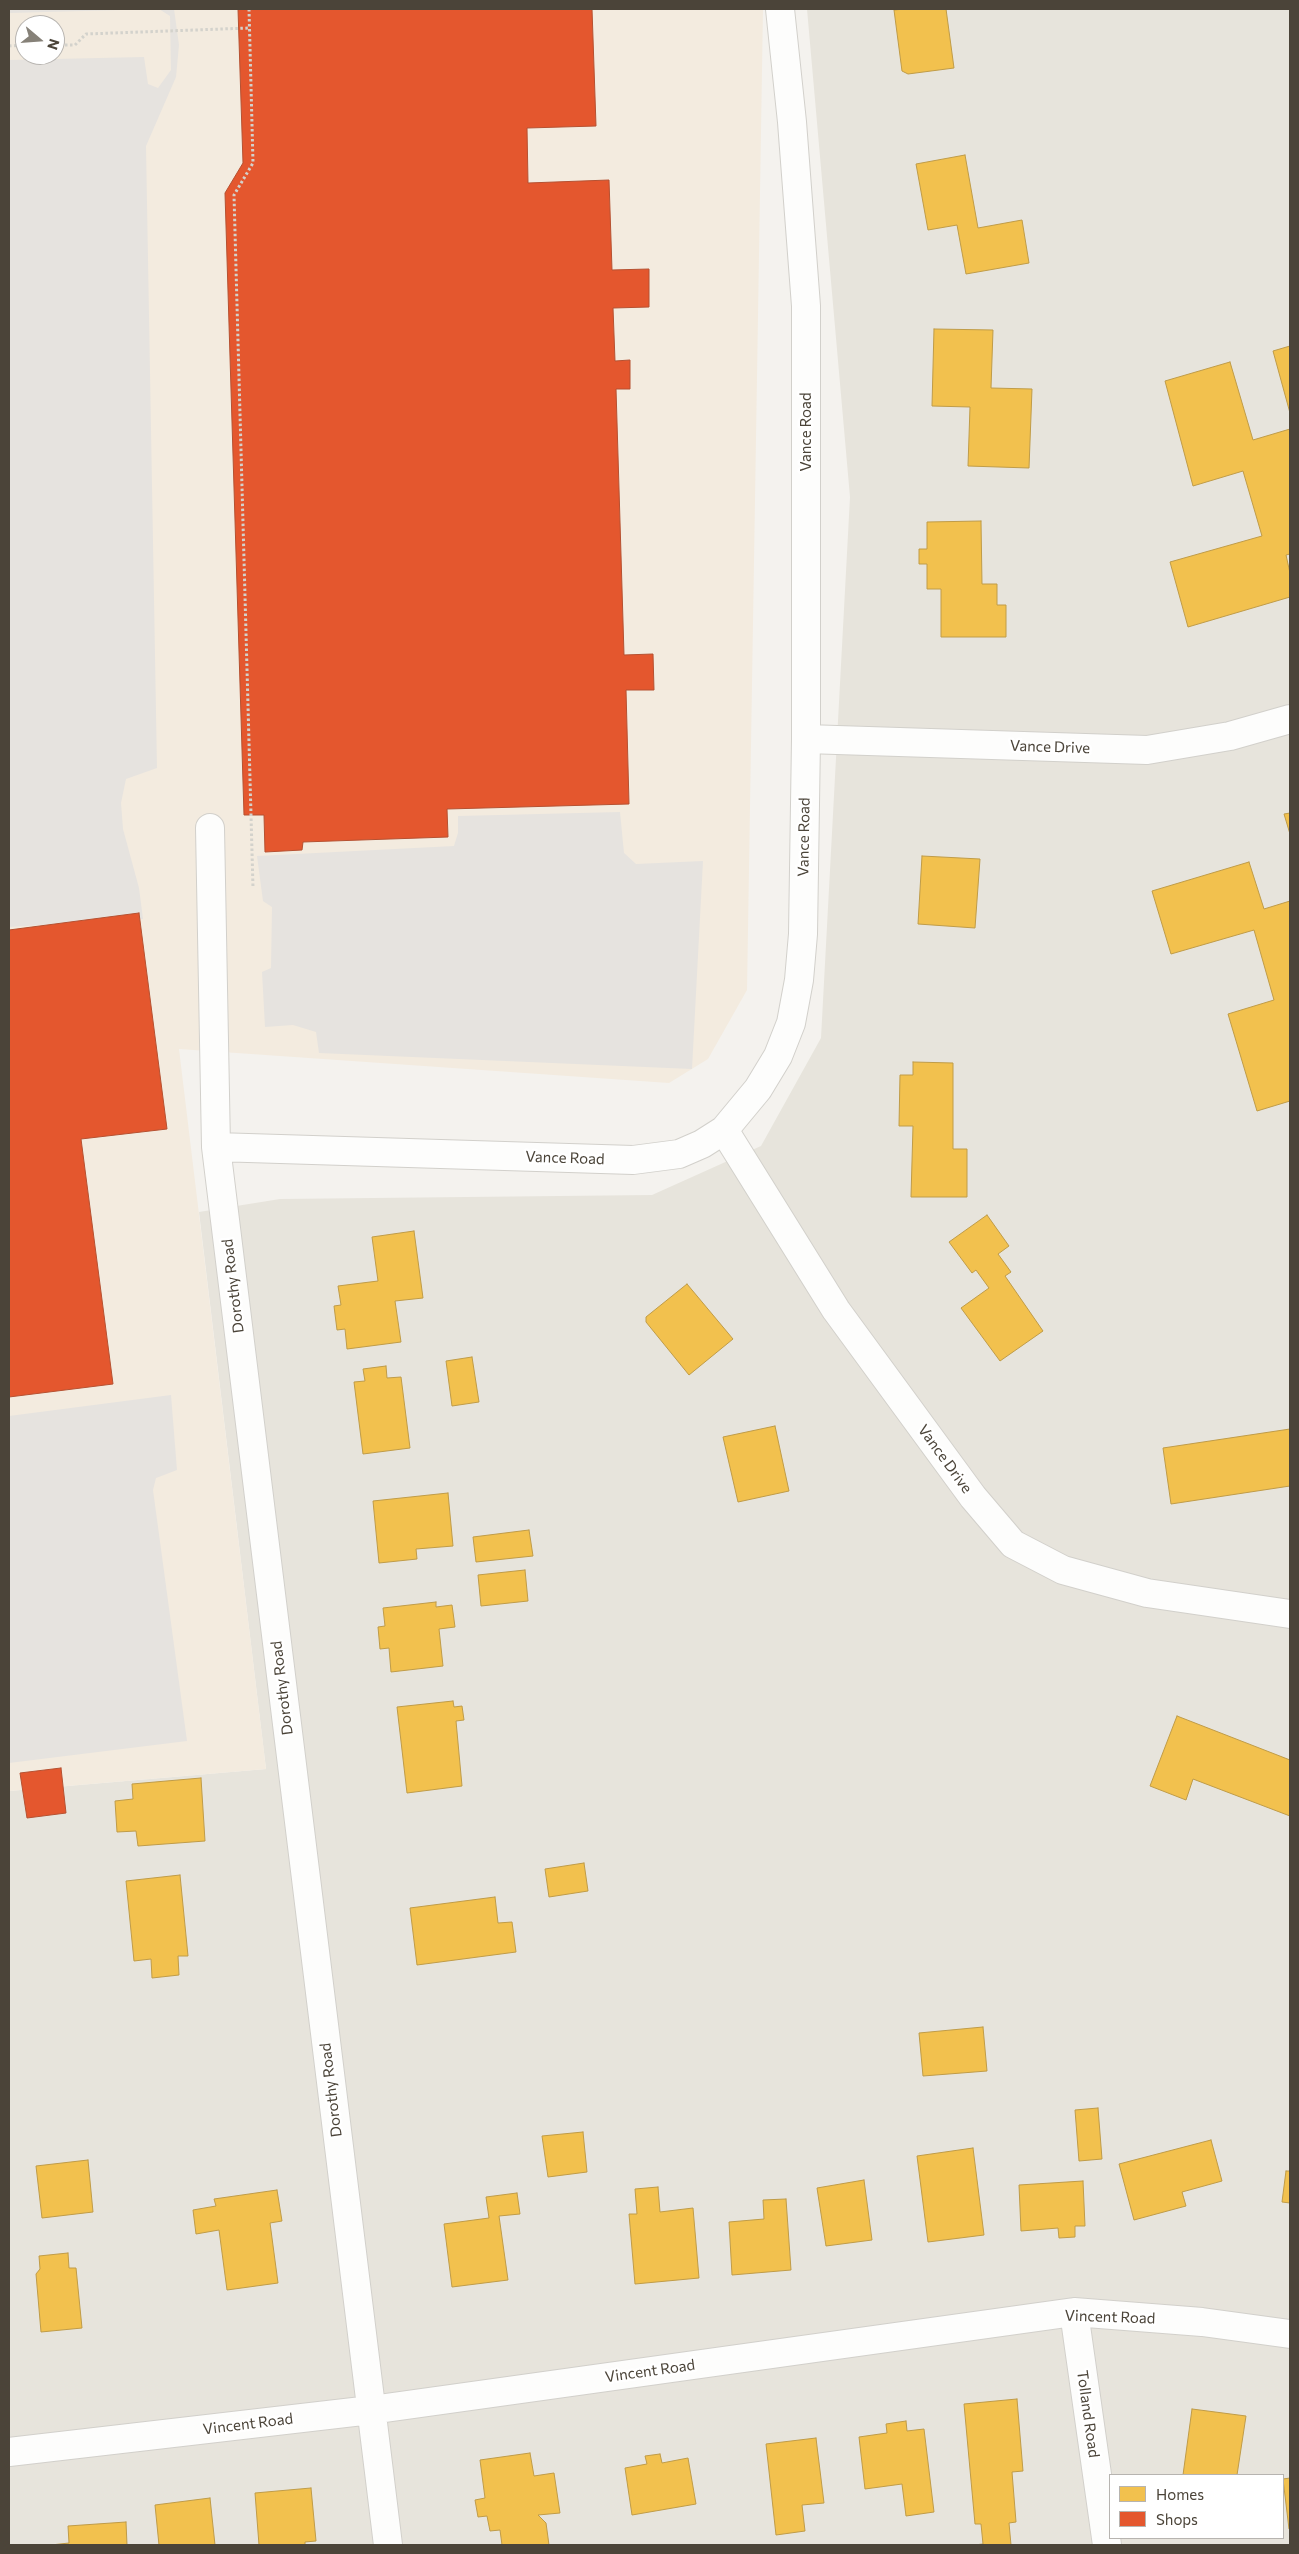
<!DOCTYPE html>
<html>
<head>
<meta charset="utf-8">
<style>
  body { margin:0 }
  #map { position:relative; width:1299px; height:2554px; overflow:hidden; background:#f4f2ee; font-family:Commissioner,sans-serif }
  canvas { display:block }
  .frame { position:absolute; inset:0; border:10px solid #4b4439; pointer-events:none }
  .legend { position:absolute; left:1109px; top:2474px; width:175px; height:65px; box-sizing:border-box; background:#fff; border:1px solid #b7b4b0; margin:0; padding:6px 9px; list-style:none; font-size:15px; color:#4b4439 }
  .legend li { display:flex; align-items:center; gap:10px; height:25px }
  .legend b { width:25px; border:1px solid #b7b4b0 }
  .north { position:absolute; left:15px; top:15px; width:50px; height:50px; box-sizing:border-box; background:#fff; border:1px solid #b7b4b0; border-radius:50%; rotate:108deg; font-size:14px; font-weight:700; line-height:20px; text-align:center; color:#4b4439 }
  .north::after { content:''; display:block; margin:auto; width:18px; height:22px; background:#868178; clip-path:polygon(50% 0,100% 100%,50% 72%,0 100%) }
</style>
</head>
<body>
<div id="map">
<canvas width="1299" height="2554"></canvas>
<div class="frame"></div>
<ul class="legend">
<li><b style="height:14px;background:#f2c14e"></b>Homes</li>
<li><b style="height:14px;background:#e4572e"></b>Shops</li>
</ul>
<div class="north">N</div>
</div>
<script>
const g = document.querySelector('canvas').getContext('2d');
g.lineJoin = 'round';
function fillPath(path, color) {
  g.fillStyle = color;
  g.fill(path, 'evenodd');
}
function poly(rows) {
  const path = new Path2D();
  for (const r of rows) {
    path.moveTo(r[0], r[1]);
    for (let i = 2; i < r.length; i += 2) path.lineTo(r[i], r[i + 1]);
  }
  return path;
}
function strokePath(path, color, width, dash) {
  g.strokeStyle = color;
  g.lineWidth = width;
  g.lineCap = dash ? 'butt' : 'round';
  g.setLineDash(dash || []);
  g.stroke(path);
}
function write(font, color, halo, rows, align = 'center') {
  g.font = font + ' Commissioner,sans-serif';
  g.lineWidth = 5;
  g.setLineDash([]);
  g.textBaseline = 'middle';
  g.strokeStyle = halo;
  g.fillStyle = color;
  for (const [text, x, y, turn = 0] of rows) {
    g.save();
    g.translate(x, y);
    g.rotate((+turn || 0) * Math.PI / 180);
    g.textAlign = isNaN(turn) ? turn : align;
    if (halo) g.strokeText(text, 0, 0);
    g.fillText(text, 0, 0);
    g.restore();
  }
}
const residential = poly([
  [807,9,1290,9,1290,2545,9,2545,9,1791,266,1769,199,1212,280,1199,652,1195,761,1146,821,1038,850,497],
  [1110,2475,1283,2475,1283,2538,1110,2538]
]);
const commercial = poly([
  [9,9,763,9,747,990,708,1059,669,1083,179,1049,266,1769,9,1791],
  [25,25,55,25,55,55,25,55]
]);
const parking = poly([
  [9,9,174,9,179,45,176,77,146,146,157,768,126,779,121,803,123,829,139,888,143,919,9,927,9,60,144,57,148,84,158,88,171,70,170,16,159,9,9,13],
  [620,812,624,853,636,864,703,861,692,1069,319,1053,316,1032,293,1025,265,1027,262,972,271,968,272,907,263,901,257,856,454,846,458,833,458,816],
  [171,1395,177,1470,156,1478,153,1490,187,1741,9,1763,9,1416]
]);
const homes = poly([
  [904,9,946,9,954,68,908,74,902,71,894,10,904,9],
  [965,155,978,228,1022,220,1029,263,966,274,957,225,928,230,916,164,965,155],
  [934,329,993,330,991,388,1032,389,1029,468,968,466,970,407,932,406,934,329],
  [1290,346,1290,413,1273,351,1290,346],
  [1230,362,1253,440,1290,429,1290,554,1286,555,1290,573,1290,597,1188,627,1170,562,1262,536,1243,471,1193,486,1165,381,1230,362],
  [981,521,982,584,997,584,997,605,1006,605,1006,637,941,637,941,589,927,589,927,564,919,564,919,549,927,549,927,522,981,521],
  [1290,813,1290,834,1284,814,1290,813],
  [922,856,980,859,975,928,918,924,922,856],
  [1249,862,1264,909,1290,901,1290,1101,1257,1111,1228,1014,1274,1000,1254,930,1171,954,1152,891,1249,862],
  [913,1062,953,1063,953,1149,967,1149,967,1197,911,1197,913,1126,899,1126,900,1075,913,1075,913,1062],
  [987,1215,1009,1246,998,1254,1011,1272,1005,1276,1043,1331,1000,1361,961,1308,989,1288,976,1270,972,1273,949,1242,987,1215],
  [414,1231,423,1298,395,1301,401,1342,347,1349,345,1329,337,1330,334,1306,341,1305,338,1286,378,1281,372,1237,414,1231],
  [687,1284,733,1339,689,1375,646,1322,646,1317,687,1284],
  [472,1357,479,1402,452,1406,446,1361,472,1357],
  [386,1366,387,1378,401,1377,410,1448,363,1454,354,1382,365,1381,363,1369,386,1366],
  [775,1426,789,1491,738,1502,723,1437,775,1426],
  [1290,1429,1290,1486,1171,1504,1163,1448,1290,1429],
  [448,1493,453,1546,416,1549,417,1559,379,1563,373,1501,448,1493],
  [529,1530,533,1556,476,1562,473,1537,529,1530],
  [525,1570,528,1601,481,1606,478,1575,525,1570],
  [436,1602,436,1607,452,1605,455,1627,439,1629,443,1666,391,1672,389,1648,380,1649,378,1627,385,1626,383,1608,436,1602],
  [453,1701,454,1707,462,1706,464,1720,456,1721,462,1786,407,1793,397,1707,453,1701],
  [1177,1716,1290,1760,1290,1816,1193,1779,1186,1800,1150,1786,1177,1716],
  [201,1778,205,1841,138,1846,136,1831,117,1832,115,1801,133,1799,132,1784,201,1778],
  [584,1863,588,1891,549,1897,545,1869,584,1863],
  [180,1875,188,1956,178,1956,179,1975,152,1978,151,1959,134,1961,126,1881,180,1875],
  [495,1897,498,1923,512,1922,516,1952,417,1965,410,1908,495,1897],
  [983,2027,987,2071,923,2076,919,2033,983,2027],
  [1098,2108,1102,2159,1079,2161,1075,2110,1098,2108],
  [583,2132,587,2172,548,2177,542,2136,583,2132],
  [1211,2140,1222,2181,1182,2192,1186,2206,1134,2220,1119,2164,1211,2140],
  [973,2148,984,2235,928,2242,917,2156,973,2148],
  [88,2160,93,2212,42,2218,36,2166,88,2160],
  [1286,2171,1290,2171,1290,2203,1282,2202,1286,2171],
  [864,2180,872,2240,826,2246,817,2188,864,2180],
  [1083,2181,1085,2226,1075,2226,1075,2237,1059,2238,1058,2228,1021,2231,1019,2185,1083,2181],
  [658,2187,660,2212,693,2208,699,2278,635,2284,629,2214,637,2214,635,2189,658,2187],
  [277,2190,282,2221,270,2223,278,2283,227,2290,219,2230,196,2234,193,2210,216,2206,214,2199,277,2190],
  [517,2193,520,2214,499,2216,508,2280,452,2287,444,2224,489,2218,486,2197,517,2193],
  [786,2199,791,2270,732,2275,729,2222,764,2219,763,2200,786,2199],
  [68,2253,69,2268,76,2268,82,2328,41,2332,36,2274,40,2269,39,2256,68,2253],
  [1017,2399,1023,2471,1012,2472,1016,2522,1009,2523,1011,2545,974,2545,983,2544,981,2524,975,2524,964,2404,1017,2399],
  [1192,2409,1246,2416,1237,2475,1183,2475,1192,2409],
  [906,2421,907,2431,924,2429,934,2512,906,2516,902,2484,865,2489,859,2437,887,2433,886,2424,906,2421],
  [816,2438,824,2503,802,2505,805,2531,776,2535,766,2444,816,2438],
  [530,2453,534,2476,554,2473,560,2513,538,2515,546,2523,549,2545,502,2545,500,2530,490,2531,487,2516,478,2517,475,2500,485,2498,480,2460,530,2453],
  [660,2454,662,2463,688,2458,696,2504,632,2515,625,2468,647,2464,645,2456,660,2454],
  [1290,2478,1290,2529,1289,2529,1283,2479,1290,2478],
  [311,2488,316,2541,305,2542,305,2545,259,2545,255,2493,311,2488],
  [210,2498,215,2545,159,2545,155,2505,210,2498],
  [126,2522,127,2545,51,2545,69,2543,68,2526,126,2522]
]);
const shops = poly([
  [238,9,592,9,596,126,527,128,528,183,609,180,612,270,649,269,649,307,613,308,615,361,630,360,630,389,616,389,624,655,653,654,654,690,626,690,629,804,447,809,448,837,303,842,302,850,265,852,264,815,244,815,225,193,243,163,238,9],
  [139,913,167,1129,81,1139,113,1384,9,1397,9,930,139,913],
  [61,1768,66,1813,27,1818,20,1773,61,1768]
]);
const path = poly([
  [249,9,253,163,234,195,253,888],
  [55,45,75,45,86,34,249,28],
  [9,46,25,45]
]);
const street = poly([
  [806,739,1147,750,1230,736,1290,719],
  [210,828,216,1147,388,2545],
  [724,1130,836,1310,973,1497,1013,1544,1063,1570,1147,1593,1290,1614],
  [216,1147,633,1160,679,1154,702,1144,724,1130,758,1089,778,1056,791,1023,799,980,803,934,806,739,806,306,792,122,780,9],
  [1074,2312,1107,2545],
  [9,2452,371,2410,1074,2312,1202,2322,1290,2334]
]);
const streetNames = [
  ["Vance Road",806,432,-90],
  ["Vance Drive",1050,747,2],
  ["Vance Road",804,837,-89],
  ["Vance Road",565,1158,2],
  ["Dorothy Road",233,1286,-97],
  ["Vance Drive",945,1459,54],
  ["Dorothy Road",282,1688,-97],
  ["Dorothy Road",331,2090,-97],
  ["Vincent Road",1110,2317,2],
  ["Vincent Road",650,2371,-8],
  ["Tolland Road",1088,2414,82],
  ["Vincent Road",248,2424,-7]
];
fillPath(residential, '#e7e4dc');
fillPath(commercial, '#f3ebdf');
fillPath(parking, '#e6e3df');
fillPath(homes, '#f2c14e');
strokePath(homes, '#c09c48', 1);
fillPath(shops, '#e4572e');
strokePath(shops, '#b65131', 1);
strokePath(street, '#d2d0cb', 30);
strokePath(path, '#d3d2cc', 3, [2.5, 2.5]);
strokePath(street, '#fdfdfc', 28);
write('15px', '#4b4439', '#fff', streetNames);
</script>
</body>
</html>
